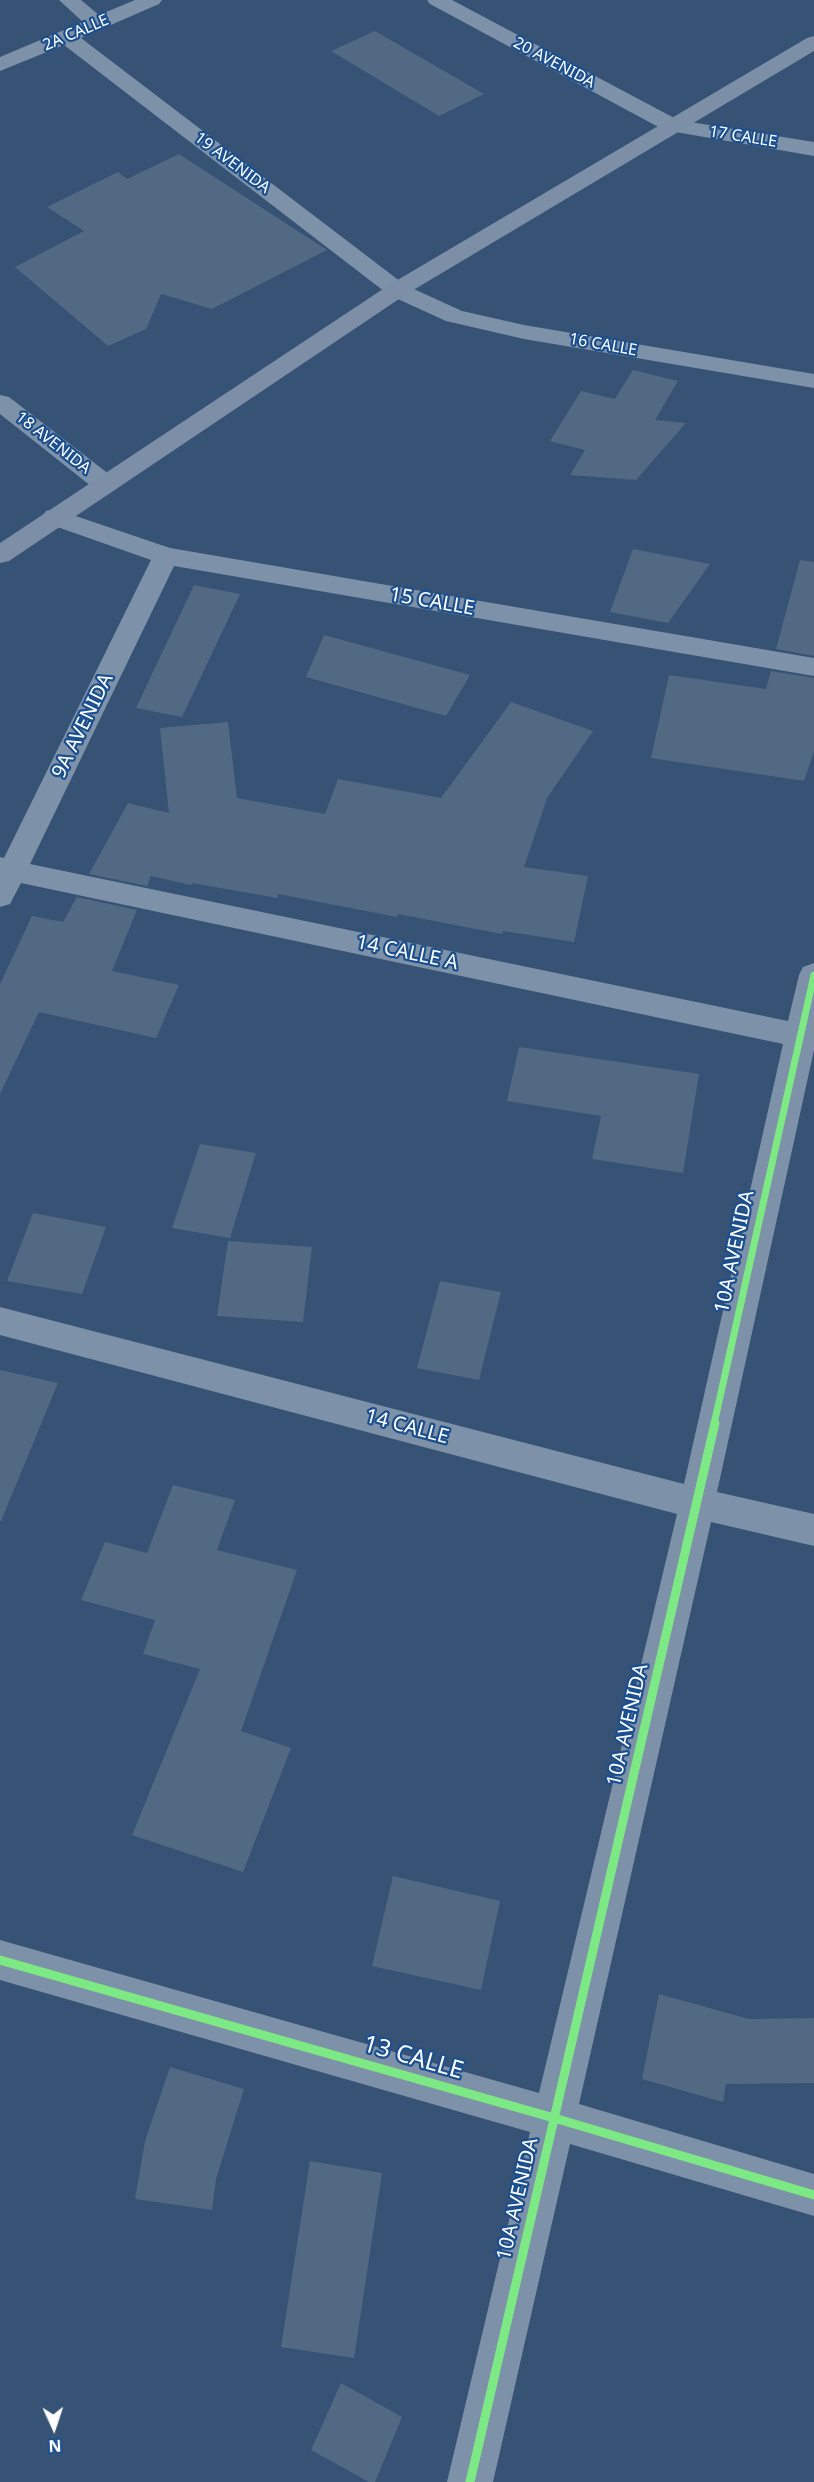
<!DOCTYPE html>
<html>
<head>
<meta charset="utf-8">
<style>
  body { margin:0 }
  #map { position:relative; width:814px; height:2482px; overflow:hidden; background:#365274; font-family:"Noto Sans",sans-serif }
  canvas { display:block }
  .north { position:absolute; left:24px; top:2398px; width:60px; height:60px; -webkit-text-stroke:4px #1b4f8f; paint-order:stroke; rotate:177deg; font-size:16px; font-weight:700; line-height:24px; text-align:center; color:#fff }
  .north::after { content:''; display:block; margin:auto; width:21px; height:27px; background:#fff; clip-path:polygon(50% 0,100% 100%,50% 72%,0 100%) }
</style>
</head>
<body>
<div id="map">
<canvas width="814" height="2482"></canvas>
<div class="north">N</div>
</div>
<script>
const g = document.querySelector('canvas').getContext('2d');
g.lineJoin = 'round';
function fillPath(path, color) {
  g.fillStyle = color;
  g.fill(path, 'evenodd');
}
function poly(rows) {
  const path = new Path2D();
  for (const r of rows) {
    path.moveTo(r[0], r[1]);
    for (let i = 2; i < r.length; i += 2) path.lineTo(r[i], r[i + 1]);
  }
  return path;
}
function strokePath(path, color, width, dash) {
  g.strokeStyle = color;
  g.lineWidth = width;
  g.lineCap = dash ? 'butt' : 'round';
  g.setLineDash(dash || []);
  g.stroke(path);
}
function write(font, color, halo, rows, align = 'center') {
  g.font = font + ' "Noto Sans",sans-serif';
  g.lineWidth = 4.5;
  g.setLineDash([]);
  g.textBaseline = 'middle';
  g.strokeStyle = halo;
  g.fillStyle = color;
  for (const [text, x, y, turn = 0] of rows) {
    g.save();
    g.translate(x, y);
    g.rotate((+turn || 0) * Math.PI / 180);
    g.textAlign = isNaN(turn) ? turn : align;
    if (halo) g.strokeText(text, 0, 0);
    g.fillText(text, 0, 0);
    g.restore();
  }
}
const building = poly([
  [375,31,484,94,439,116,331,51],
  [179,154,327,250,212,309,161,294,146,329,108,346,15,267,84,231,47,207,118,172,127,179],
  [633,370,678,381,655,420,686,423,636,480,570,475,585,450,550,441,581,391,615,399],
  [633,549,710,564,668,623,610,612],
  [800,560,814,562,814,656,776,649],
  [194,585,240,594,182,717,136,708],
  [324,635,470,675,446,716,306,677],
  [771,671,814,678,814,751,804,781,651,758,669,675,766,689],
  [511,702,593,731,547,798,524,867,588,876,574,942,503,931,502,934,398,914,397,917,278,894,277,898,192,883,191,885,151,876,147,886,89,874,128,803,169,813,160,728,228,722,237,798,325,814,338,779,441,798],
  [77,897,137,910,112,971,179,985,156,1038,39,1012,0,1094,0,984,32,916,63,922],
  [519,1047,699,1074,683,1173,592,1159,601,1116,507,1101],
  [200,1144,256,1153,230,1238,172,1228],
  [33,1213,106,1227,82,1294,7,1281],
  [228,1241,312,1247,303,1322,217,1316],
  [440,1281,501,1292,479,1380,417,1368],
  [0,1370,58,1383,1,1521,0,1521],
  [173,1485,235,1500,217,1550,297,1570,241,1731,291,1748,243,1872,132,1835,200,1669,143,1654,155,1620,81,1600,105,1542,147,1553],
  [393,1876,500,1901,481,1990,372,1966],
  [659,1994,749,2019,814,2018,814,2083,726,2084,723,2102,642,2079],
  [170,2067,244,2089,216,2179,212,2210,135,2199,145,2141],
  [310,2161,382,2173,354,2358,281,2347],
  [341,2383,402,2417,375,2482,369,2482,311,2450]
]);
const minor = poly([
  [59,0,81,0,99,15,135,0,162,0,159,4,81,38,405,285,462,311,524,325,814,374,814,388,524,339,446,321,389,295,64,45,0,71,0,57,83,22,59,0],
  [427,0,452,0,678,120,814,142,814,156,664,130,430,4,427,0],
  [0,395,9,397,114,478,118,484,114,490,105,492,96,490,0,414,0,395],
  [55,509,170,548,814,658,814,676,174,566,30,864,788,1021,799,975,803,967,814,963,814,1050,717,1492,814,1514,814,1546,711,1522,579,2104,814,2174,814,2216,570,2144,493,2482,447,2482,530,2132,0,1980,0,1940,539,2093,677,1514,0,1335,0,1307,684,1484,783,1044,21,883,10,904,0,907,0,857,4,858,151,560,46,523,42,517,46,511,55,509]
]);
const major = poly([
  [814,36,814,51,405,295,9,561,0,563,0,543,389,285,807,38,814,36]
]);
const cyclewayFar1 = poly([
  [714,1424,814,975]
]);
const cycleway = poly([
  [0,1960,554,2118,814,2195],
  [470,2482,715,1423]
]);
const farStreetnames = [
  ["2A CALLE",76,33,-23],
  ["20 AVENIDA",554,63,28],
  ["17 CALLE",743,137,9],
  ["19 AVENIDA",232,163,37],
  ["16 CALLE",603,345,10],
  ["18 AVENIDA",53,443,38]
];
const streetNames = [
  ["15 CALLE",432,602,10],
  ["9A AVENIDA",83,726,-64],
  ["14 CALLE A",407,953,12],
  ["10A AVENIDA",735,1252,-78],
  ["14 CALLE",407,1427,15],
  ["10A AVENIDA",628,1725,-77],
  ["10A AVENIDA",518,2199,-77]
];
const nearStreetnames = [
  ["13 CALLE",413,2058,16]
];
fillPath(building, '#526984');
fillPath(minor, '#7d92a8');
fillPath(major, '#7d8ea7');
strokePath(cyclewayFar1, '#7ce984', 7);
strokePath(cycleway, '#7ce984', 9);
write('16px', '#fff', '#1b4f8f', farStreetnames);
write('20px', '#fff', '#1b4f8f', streetNames);
write('24px', '#fff', '#1b4f8f', nearStreetnames);
</script>
</body>
</html>
